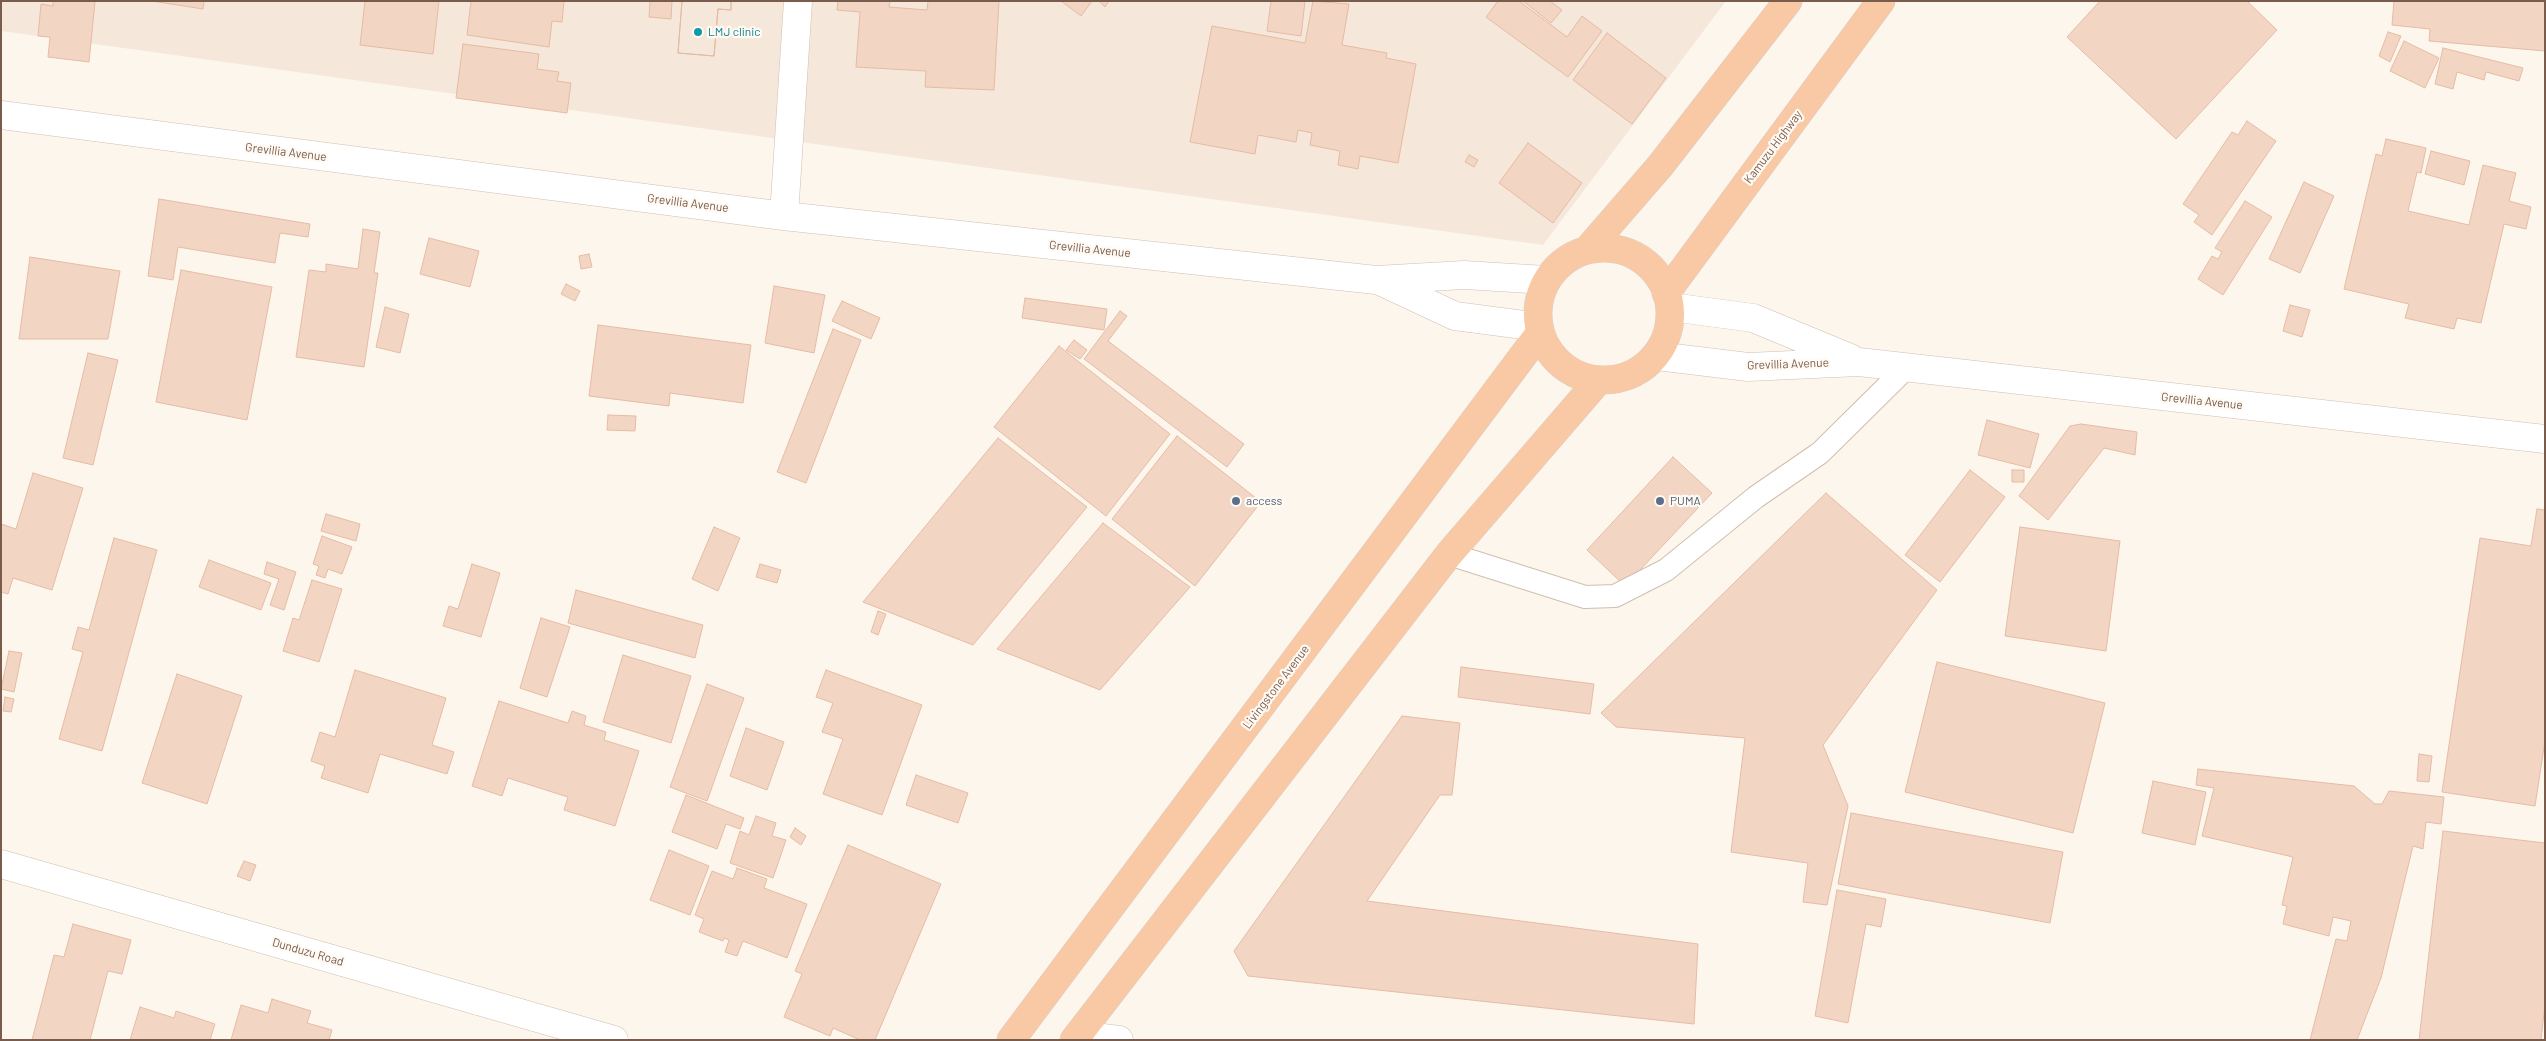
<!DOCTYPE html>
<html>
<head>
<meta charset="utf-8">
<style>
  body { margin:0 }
  #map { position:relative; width:2546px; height:1041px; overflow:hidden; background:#fdf6ec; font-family:Barlow,sans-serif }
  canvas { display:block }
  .frame { position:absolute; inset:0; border:2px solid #7a5c4d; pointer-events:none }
</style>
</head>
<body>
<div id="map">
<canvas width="2546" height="1041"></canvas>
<div class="frame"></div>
</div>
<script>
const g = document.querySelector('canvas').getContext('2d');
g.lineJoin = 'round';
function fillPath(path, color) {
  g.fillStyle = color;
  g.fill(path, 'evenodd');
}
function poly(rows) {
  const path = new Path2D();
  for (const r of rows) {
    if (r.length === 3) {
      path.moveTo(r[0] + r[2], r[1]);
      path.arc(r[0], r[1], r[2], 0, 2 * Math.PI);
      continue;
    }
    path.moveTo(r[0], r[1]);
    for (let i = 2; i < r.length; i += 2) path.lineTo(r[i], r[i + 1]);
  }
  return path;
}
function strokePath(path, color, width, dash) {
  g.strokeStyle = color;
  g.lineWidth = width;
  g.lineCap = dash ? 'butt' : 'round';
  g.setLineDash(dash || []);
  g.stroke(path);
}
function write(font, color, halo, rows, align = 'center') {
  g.font = font + ' Barlow,sans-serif';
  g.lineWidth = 4.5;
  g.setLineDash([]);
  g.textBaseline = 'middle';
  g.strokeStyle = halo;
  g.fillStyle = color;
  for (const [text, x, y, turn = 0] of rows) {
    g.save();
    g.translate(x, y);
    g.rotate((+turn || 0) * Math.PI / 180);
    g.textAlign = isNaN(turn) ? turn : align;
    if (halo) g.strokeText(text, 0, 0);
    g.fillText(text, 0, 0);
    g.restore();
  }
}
const residential = poly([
  [1,1,1726,1,1543,245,1,31]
]);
const building = poly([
  [53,1,95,1,89,62,48,57,50,37,38,36,41,4,53,6,53,1],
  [152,1,204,1,203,9,152,1],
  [365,1,439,1,433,54,360,45,365,1],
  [471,1,564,1,562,22,552,21,549,47,467,35,471,1],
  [650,1,672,1,671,19,649,17,650,1],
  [682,1,731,1,731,10,718,9,714,56,678,53,682,1],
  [682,1,731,1,731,10,718,9,714,56,678,53,682,1],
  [838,1,890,1,889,7,927,10,928,1,999,1,994,90,925,87,926,71,856,67,860,12,837,10,838,1],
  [1061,1,1092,1,1081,16,1061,1],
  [1099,1,1109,1,1105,7,1099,1],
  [1271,1,1305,1,1301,36,1267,31,1271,1],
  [1313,1,1349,4,1342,45,1387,53,1386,58,1416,64,1398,163,1360,156,1358,169,1338,165,1340,151,1310,145,1312,133,1298,130,1296,142,1258,135,1255,154,1190,142,1212,26,1305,43,1313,1],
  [1498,1,1519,1,1567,37,1582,16,1602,31,1568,77,1486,17,1498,1],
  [1523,1,1550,1,1562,10,1551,23,1523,1],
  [2100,1,2247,1,2277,30,2176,139,2067,37,2100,1],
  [2394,1,2545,1,2545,51,2429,41,2430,29,2392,25,2394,1],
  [2388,32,2401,36,2390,62,2379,56,2388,32],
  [1607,33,1666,78,1632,124,1573,80,1607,33],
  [2404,41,2439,58,2425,88,2390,71,2404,41],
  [463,44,539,54,537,69,559,72,557,81,571,83,567,113,456,98,463,44],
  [2443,48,2523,68,2519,81,2486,72,2484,80,2457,72,2453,89,2435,84,2443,48],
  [2247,121,2276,141,2212,235,2194,222,2199,215,2183,204,2232,132,2238,135,2247,121],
  [2386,139,2426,148,2421,173,2417,172,2408,211,2469,225,2483,165,2516,173,2509,201,2531,207,2526,229,2504,224,2481,323,2457,318,2454,329,2405,318,2409,304,2344,289,2376,154,2382,156,2386,139],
  [1528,143,1582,183,1553,223,1499,183,1528,143],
  [2431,151,2470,161,2464,185,2425,174,2431,151],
  [1469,155,1478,160,1474,167,1465,162,1469,155],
  [2304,182,2334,196,2300,273,2269,259,2304,182],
  [159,199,310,224,308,237,280,233,275,263,178,247,173,280,148,276,159,199],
  [2245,201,2272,217,2223,295,2198,279,2212,256,2218,259,2222,252,2215,248,2245,201],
  [363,229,380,232,374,273,378,273,364,367,296,357,309,270,326,272,326,264,358,269,363,229],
  [429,238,479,251,470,287,420,274,429,238],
  [589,254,592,267,581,269,579,256,589,254],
  [30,257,120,271,108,339,19,339,30,257],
  [181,270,272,287,247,420,156,402,181,270],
  [566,284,580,291,575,301,561,294,566,284],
  [774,286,825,295,814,353,765,343,774,286],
  [1025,298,1107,309,1104,330,1022,318,1025,298],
  [842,301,880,318,871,339,832,321,842,301],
  [2290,305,2310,310,2302,337,2283,331,2290,305],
  [385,307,409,314,400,353,376,347,385,307],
  [1120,311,1127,316,1108,341,1244,444,1227,467,1084,359,1120,311],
  [598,325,751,345,743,403,670,393,669,406,589,396,598,325],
  [833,329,861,340,806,483,777,472,833,329],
  [1074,340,1087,350,1080,359,1066,350,1074,340],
  [1059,346,1170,434,1106,516,994,427,1059,346],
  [88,353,118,360,93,465,63,458,88,353],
  [608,415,636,416,635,431,607,430,608,415],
  [1987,420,2039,434,2030,468,1978,455,1987,420],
  [2081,424,2137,432,2135,455,2104,448,2048,520,2019,496,2070,426,2081,424],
  [1177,436,1261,502,1195,586,1112,519,1177,436],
  [998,438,1087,507,973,645,863,602,998,438],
  [1673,457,1712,493,1625,586,1587,550,1673,457],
  [1970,470,2005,497,1940,582,1905,555,1970,470],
  [2012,470,2024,470,2024,482,2012,482,2012,470],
  [33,473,83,488,52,590,13,578,8,594,1,592,1,524,16,529,33,473],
  [1826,493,1937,590,1823,745,1848,806,1827,905,1803,902,1808,863,1731,852,1745,738,1616,727,1601,713,1826,493],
  [2537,509,2545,510,2545,741,2535,806,2442,792,2480,538,2531,546,2537,509],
  [326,514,360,524,356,541,321,531,326,514],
  [1103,523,1190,587,1100,690,997,649,1103,523],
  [714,527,740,538,718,591,692,579,714,527],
  [2020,527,2120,541,2106,651,2005,636,2020,527],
  [322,536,352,547,342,574,328,569,325,578,316,575,319,566,313,564,322,536],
  [114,538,157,550,102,751,59,739,83,652,72,649,78,627,89,630,114,538],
  [209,560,271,583,261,610,199,587,209,560],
  [267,562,296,572,284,610,270,605,279,579,264,574,267,562],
  [472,564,500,573,481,637,443,626,449,606,458,609,472,564],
  [760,564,781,570,777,583,756,577,760,564],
  [312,580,342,589,319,662,283,651,293,618,299,620,312,580],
  [576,590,703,625,695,658,568,623,576,590],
  [878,611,886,614,878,635,871,632,878,611],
  [541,618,570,627,547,697,520,688,541,618],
  [9,651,22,653,14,692,1,689,9,651],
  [623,655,691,676,671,743,603,722,623,655],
  [1937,662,2105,703,2073,833,1905,792,1937,662],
  [1461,667,1594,684,1590,714,1458,697,1461,667],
  [355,670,446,698,432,745,454,752,447,774,380,754,368,793,321,778,325,766,311,761,320,732,335,737,355,670],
  [826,670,922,705,882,815,823,794,843,739,822,732,833,703,816,697,826,670],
  [177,674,242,696,207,804,142,783,177,674],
  [707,684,744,698,707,801,670,787,707,684],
  [5,697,14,699,11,712,3,711,5,697],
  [499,701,568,723,572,711,586,716,584,725,606,732,604,740,639,751,615,826,564,810,568,797,508,778,502,796,472,786,499,701],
  [1402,716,1460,723,1452,795,1440,795,1367,901,1698,944,1694,1024,1248,976,1234,951,1402,716],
  [746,728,784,742,767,790,730,776,746,728],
  [2419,754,2432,756,2429,782,2417,781,2419,754],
  [2198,769,2354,786,2375,804,2382,804,2389,791,2444,797,2441,824,2426,822,2423,849,2413,846,2381,978,2357,1040,2310,1040,2336,939,2347,941,2351,921,2333,917,2329,936,2283,924,2287,906,2282,905,2293,857,2202,836,2214,788,2196,785,2198,769],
  [916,775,968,793,958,823,906,805,916,775],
  [2153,781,2206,792,2195,845,2142,833,2153,781],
  [686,795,744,818,740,829,726,824,717,849,672,832,686,795],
  [1851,813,2063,852,2050,923,1838,884,1851,813],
  [756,816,776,823,772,836,786,840,773,878,730,863,740,831,749,835,756,816],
  [795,828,806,836,801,845,790,837,795,828],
  [2443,831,2545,843,2545,1004,2541,1040,2419,1040,2443,831],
  [848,845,941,884,875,1040,860,1040,833,1028,830,1036,784,1017,802,974,795,971,848,845],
  [669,850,709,866,690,915,650,900,669,850],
  [244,861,256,865,250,881,237,876,244,861],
  [737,868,767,879,764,888,807,904,787,958,743,941,737,956,725,952,729,940,724,938,723,941,699,932,704,919,695,915,712,871,733,879,737,868],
  [1837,890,1886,899,1881,927,1866,924,1848,1023,1815,1016,1837,890],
  [73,924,131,940,122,974,108,971,90,1040,32,1040,54,955,64,957,73,924],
  [272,999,311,1011,307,1023,332,1030,329,1040,231,1040,241,1005,268,1013,272,999],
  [140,1007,174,1018,176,1011,215,1024,210,1040,130,1040,140,1007]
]);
const service = poly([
  [1449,554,1585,597,1615,596,1666,570,1756,497,1820,453,1906,368]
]);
const minor = poly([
  [1,115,784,216,1376,280,1464,275,1546,280],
  [784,216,798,1],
  [1380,281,1455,316,1539,327],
  [1671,307,1753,318,1850,358],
  [1657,356,1748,367,1859,362,2545,439],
  [1,864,614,1040],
  [1078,1035,1119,1040]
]);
const trunk = poly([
  [1604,314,66],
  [1588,249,1660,166,1788,1],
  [1666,293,1881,1],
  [1011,1040,1540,333],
  [1074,1040,1449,554,1598,381]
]);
const markers = [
  [698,32,5,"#0f9aa8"],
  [1236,501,5,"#5c6f8a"],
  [1660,501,5,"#5c6f8a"]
];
const cultureNames = [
  ["LMJ clinic",708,32]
];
const streetNames = [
  ["Kamuzu Highway",1773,147,-53],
  ["Grevillia Avenue",286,152,7],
  ["Grevillia Avenue",688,203,7],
  ["Grevillia Avenue",1090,249,6],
  ["Grevillia Avenue",1788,364,-2],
  ["Grevillia Avenue",2202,401,6],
  ["Livingstone Avenue",1276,687,-53],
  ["Dunduzu Road",308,952,16]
];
const serviceNames = [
  ["access",1246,501],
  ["PUMA",1670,501]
];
fillPath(residential, '#f5e8da');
fillPath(building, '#f3d5c3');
strokePath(building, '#e6bba3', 1);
strokePath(service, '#d1beb0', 24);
strokePath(minor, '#d1beb0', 29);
strokePath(trunk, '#dad1cd', 29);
strokePath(service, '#fff', 22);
strokePath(minor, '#fff', 28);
strokePath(trunk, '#f9c8a4', 28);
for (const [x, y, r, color] of markers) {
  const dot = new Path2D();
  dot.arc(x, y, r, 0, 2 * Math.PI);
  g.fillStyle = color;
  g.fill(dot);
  strokePath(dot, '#fffaf3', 2);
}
write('12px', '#0d838f', '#fffaf3', cultureNames, 'left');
write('12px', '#7a5c4d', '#fffaf3', streetNames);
write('12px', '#4e5e75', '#fffaf3', serviceNames, 'left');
</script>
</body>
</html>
